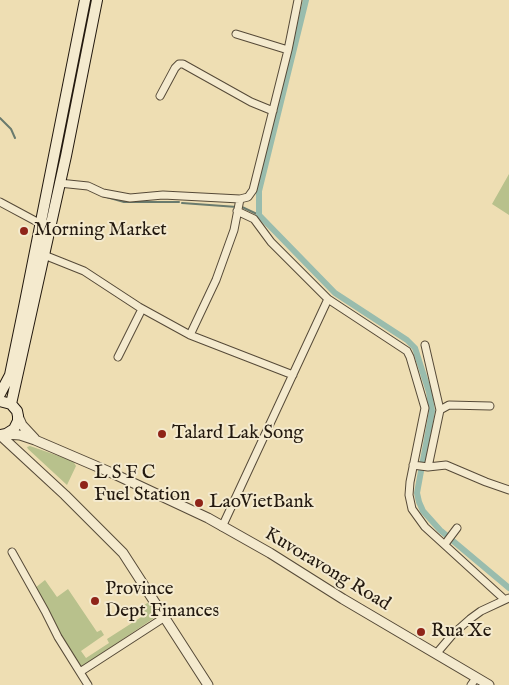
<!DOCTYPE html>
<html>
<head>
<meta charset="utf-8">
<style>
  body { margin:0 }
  canvas { display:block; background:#eedeb3 }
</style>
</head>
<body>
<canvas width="509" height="685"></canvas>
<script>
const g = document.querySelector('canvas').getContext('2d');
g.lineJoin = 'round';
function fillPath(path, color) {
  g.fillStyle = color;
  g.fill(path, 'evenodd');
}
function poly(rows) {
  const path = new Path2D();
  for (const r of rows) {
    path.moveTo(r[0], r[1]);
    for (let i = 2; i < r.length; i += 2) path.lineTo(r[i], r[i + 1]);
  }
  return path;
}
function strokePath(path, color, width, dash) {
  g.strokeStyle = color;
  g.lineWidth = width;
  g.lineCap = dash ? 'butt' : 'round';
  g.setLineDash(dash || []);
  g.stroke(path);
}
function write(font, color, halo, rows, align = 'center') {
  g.font = font + ' "IM FELL English",serif';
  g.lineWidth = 4;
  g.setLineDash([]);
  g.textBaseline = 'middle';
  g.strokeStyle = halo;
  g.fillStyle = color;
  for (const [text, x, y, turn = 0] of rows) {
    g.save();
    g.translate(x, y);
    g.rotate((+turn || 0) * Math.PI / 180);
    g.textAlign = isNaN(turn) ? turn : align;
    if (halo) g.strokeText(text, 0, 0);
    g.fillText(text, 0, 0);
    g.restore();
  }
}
const green = poly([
  [509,174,509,215,492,204],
  [30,446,73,461,76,466,67,485,28,449,27,447],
  [45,580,57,597,68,589,97,632,101,630,104,635,81,651,86,658,109,643,107,639,146,614,141,607,149,602,157,616,83,666,81,666,60,636,35,588]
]);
const stream = poly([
  [0,118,11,129,15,138],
  [103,196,124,202,179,202],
  [182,203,237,207],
  [242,207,259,215]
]);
const canal = poly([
  [306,0,259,191,259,215,335,293,407,340,415,348,429,392,432,411,417,493,419,502,423,511,440,530,509,588]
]);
const minor = poly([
  [236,34,288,50],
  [160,96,175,68,179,64,183,64,251,102,273,111],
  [59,183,88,186,103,193,130,198,163,195,240,199,248,197,253,190,288,50,298,0],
  [0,202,41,224],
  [237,211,254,219,271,242,328,299,407,351,410,357,425,408,410,482,409,495,412,509,425,527,504,599],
  [44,255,84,271,139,307,190,335,293,375],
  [190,335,216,280,234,230,240,199],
  [425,345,440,410,428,467],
  [118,357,142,309],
  [440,410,449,405,490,406],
  [413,465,428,467,446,465,486,482,509,490],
  [222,527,328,299],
  [445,544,457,528],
  [12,552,45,611,58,637,88,685],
  [436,654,453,634,470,619,481,611,509,598],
  [80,672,165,617],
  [471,685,476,678]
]);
const tertiary = poly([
  [18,416,22,425,35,439],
  [6,434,20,435,35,440,112,473,208,518,270,553,343,599,489,685],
  [0,435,65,495,123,553,208,685]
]);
const secondary = poly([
  [0,394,10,375,24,307,85,0],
  [0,401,11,404,17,411,18,416,18,421,14,429,6,434,0,435],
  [11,404,66,156,97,0]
]);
const markers = [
  [24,231,5,"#8f2418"],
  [162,434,5,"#8f2418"],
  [84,485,5,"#8f2418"],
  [199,503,5,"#8f2418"],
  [95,601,5,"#8f2418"],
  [421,632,5,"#8f2418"]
];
const poiNames = [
  ["Morning Market",34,231],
  ["Talard Lak Song",172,434],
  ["L S F C",94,474],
  ["Fuel Station",94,496],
  ["LaoVietBank",209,503],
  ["Province",105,590],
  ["Dept Finances",105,612],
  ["Rua Xe",431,632]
];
const streetNames = [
  ["Kuvoravong Road",327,570,31]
];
fillPath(green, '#b8c18c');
strokePath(stream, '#6a7b6e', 2);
strokePath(canal, '#99bcad', 6);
strokePath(minor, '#564a38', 9);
strokePath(tertiary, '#564a38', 11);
strokePath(secondary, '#23190f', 12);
strokePath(minor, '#f4eace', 7);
strokePath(tertiary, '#f4eace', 9);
strokePath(secondary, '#f4eace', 10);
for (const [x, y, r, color] of markers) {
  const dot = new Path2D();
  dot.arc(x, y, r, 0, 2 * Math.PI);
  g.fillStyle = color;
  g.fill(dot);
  strokePath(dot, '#f4eace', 2);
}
write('19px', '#23190f', '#f4eace', poiNames, 'left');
write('19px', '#23190f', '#f4eace', streetNames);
</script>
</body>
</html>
